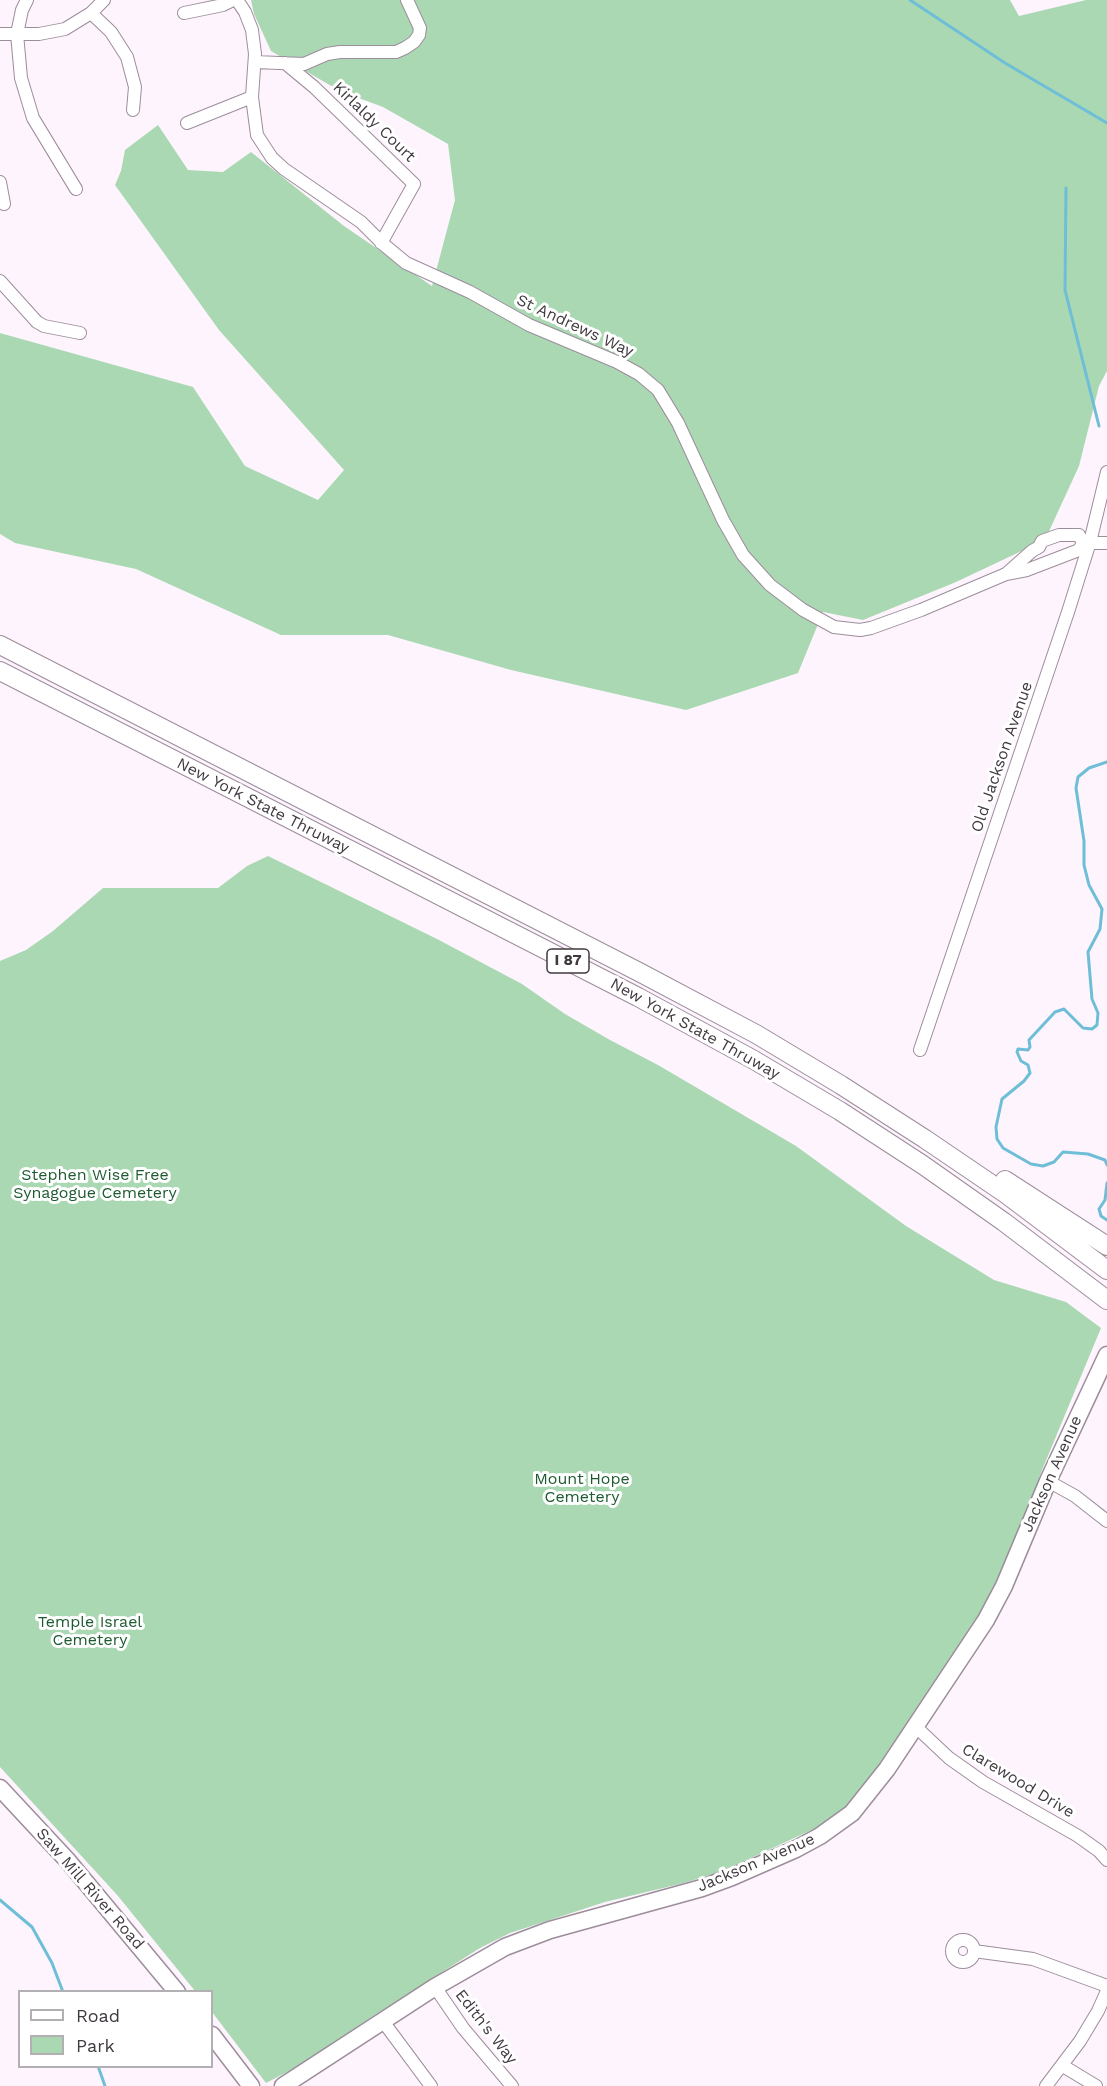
<!DOCTYPE html>
<html>
<head>
<meta charset="utf-8">
<style>
  body { margin:0 }
  #map { position:relative; width:1107px; height:2086px; overflow:hidden; background:#fef4fd; font-family:"Work Sans",sans-serif }
  canvas { display:block }
  .legend { position:absolute; left:18px; top:1990px; width:195px; height:78px; box-sizing:border-box; background:#fff; border:2px solid #b3b0b3; margin:0; padding:8px 10px; list-style:none; font-size:18px; color:#413a40 }
  .legend li { display:flex; align-items:center; gap:12px; height:30px }
  .legend b { width:30px; border:2px solid #b3b0b3 }
</style>
</head>
<body>
<div id="map">
<canvas width="1107" height="2086"></canvas>
<ul class="legend">
<li><b style="height:8px;background:#fff"></b>Road</li>
<li><b style="height:16px;background:#aad8b3"></b>Park</li>
</ul>
</div>
<script>
const g = document.querySelector('canvas').getContext('2d');
g.lineJoin = 'round';
function fillPath(path, color) {
  g.fillStyle = color;
  g.fill(path, 'evenodd');
}
function poly(rows) {
  const path = new Path2D();
  for (const r of rows) {
    if (r.length === 3) {
      path.moveTo(r[0] + r[2], r[1]);
      path.arc(r[0], r[1], r[2], 0, 2 * Math.PI);
      continue;
    }
    path.moveTo(r[0], r[1]);
    for (let i = 2; i < r.length; i += 2) path.lineTo(r[i], r[i + 1]);
  }
  return path;
}
function strokePath(path, color, width, dash) {
  g.strokeStyle = color;
  g.lineWidth = width;
  g.lineCap = dash ? 'butt' : 'round';
  g.setLineDash(dash || []);
  g.stroke(path);
}
function write(font, color, halo, rows, align = 'center') {
  g.font = font + ' "Work Sans",sans-serif';
  g.lineWidth = 6;
  g.setLineDash([]);
  g.textBaseline = 'middle';
  g.strokeStyle = halo;
  g.fillStyle = color;
  for (const [text, x, y, turn = 0] of rows) {
    g.save();
    g.translate(x, y);
    g.rotate((+turn || 0) * Math.PI / 180);
    g.textAlign = isNaN(turn) ? turn : align;
    if (halo) g.strokeText(text, 0, 0);
    g.fillText(text, 0, 0);
    g.restore();
  }
}
const green = poly([
  [251,0,1010,0,1019,16,1086,0,1107,0,1107,371,1099,386,1079,466,1045,540,956,582,863,620,823,612,798,673,686,710,511,670,388,635,281,635,136,569,15,543,0,534,0,333,193,387,245,466,318,500,344,470,219,330,115,185,121,171,125,150,158,125,188,170,223,172,251,152,344,226,432,286,455,200,448,144,383,107,340,91,271,51,254,14],
  [268,856,437,939,522,984,565,1014,610,1040,658,1065,796,1146,906,1226,994,1280,1066,1302,1101,1328,1040,1475,1021,1535,1002,1581,886,1756,856,1798,844,1810,818,1827,723,1871,684,1883,605,1902,510,1933,480,1948,373,2016,293,2069,266,2083,212,2012,212,1992,195,1991,118,1896,0,1767,0,961,26,950,53,931,103,888,218,888,247,866]
]);
const stream = poly([
  [910,0,1005,63,1107,123],
  [1066,188,1065,290,1099,426],
  [1107,762,1089,768,1078,777,1076,788,1084,841,1084,865,1089,885,1102,909,1100,929,1088,952,1092,999,1098,1013,1097,1025,1092,1029,1083,1028,1064,1009,1055,1012,1029,1040,1030,1047,1028,1050,1018,1049,1017,1052,1021,1061,1028,1065,1030,1073,1024,1081,1002,1099,996,1127,997,1139,1003,1148,1031,1164,1043,1166,1054,1162,1063,1152,1088,1154,1105,1160,1107,1165],
  [1107,1183,1105,1200,1099,1209,1101,1216,1107,1220],
  [0,1900,32,1927,52,1963,63,1992],
  [98,2066,105,2086]
]);
const minor = poly([
  [27,0,22,10,17,34,21,78,33,118,76,189],
  [237,0,245,12,252,30,255,54,252,97,257,135,272,158,284,169,361,222,383,244,406,263,470,292,529,325,617,362,639,374,658,390,678,423,723,520,743,555,770,585,803,610,834,627,860,630,871,628,921,610,1006,574,1027,570,1079,550,1083,543,1107,543],
  [91,13,111,32,127,57,135,87,133,110],
  [184,13,223,5,233,0],
  [0,34,39,34,65,29,91,13,104,0],
  [255,62,304,64,327,54,340,52,396,52,405,48,414,42,419,35,420,28,407,0],
  [285,63,314,87,414,184,381,243],
  [187,123,252,97],
  [0,182,4,204],
  [0,281,37,322,44,326,80,333],
  [1006,574,1032,551,1039,547,1042,541,1059,535,1079,535,1083,543],
  [920,1050,1068,612,1090,542,1107,472],
  [1048,1481,1075,1496,1107,1521],
  [915,1726,949,1758,983,1782,1078,1836,1099,1851,1107,1860],
  [963,1951,11],
  [974,1951,1033,1959,1107,1986],
  [435,1987,463,2028,512,2086],
  [382,2020,431,2086],
  [1063,2066,1096,2086],
  [1046,2086,1080,2041,1098,2011,1107,1991]
]);
const major = poly([
  [0,1788,68,1861,177,1992],
  [212,2035,251,2086],
  [283,2086,435,1987,505,1947,550,1930,702,1888,732,1877,796,1849,820,1836,852,1813,887,1769,986,1620,1004,1586,1048,1481,1107,1355]
]);
const highway = poly([
  [0,645,639,972,756,1034,841,1085,925,1139,1006,1194,1107,1270],
  [0,671,638,997,754,1060,840,1111,923,1165,1004,1222,1107,1300],
  [1005,1180,1107,1246]
]);
const shields = [
  [568,961,42]
];
const shieldNames = [
  ["I 87",568,961]
];
const streetNames = [
  ["Kirlaldy Court",374,122,44],
  ["St Andrews Way",575,326,25],
  ["Old Jackson Avenue",1002,757,-71],
  ["New York State Thruway",263,806,27],
  ["New York State Thruway",695,1029,29],
  ["Jackson Avenue",1052,1474,-66],
  ["Clarewood Drive",1018,1781,31],
  ["Jackson Avenue",756,1863,-23],
  ["Saw Mill River Road",90,1889,49],
  ["Edith's Way",486,2027,52]
];
const parkNames = [
  ["Stephen Wise Free",95,1175],
  ["Synagogue Cemetery",95,1193],
  ["Mount Hope",582,1479],
  ["Cemetery",582,1497],
  ["Temple Israel",90,1622],
  ["Cemetery",90,1640]
];
fillPath(green, '#aad8b3');
strokePath(stream, '#6ebed8', 3);
strokePath(minor, '#9c8d9b', 14);
strokePath(major, '#9c8d9b', 19);
strokePath(highway, '#9c8d9b', 20);
strokePath(minor, '#fff', 12);
strokePath(major, '#fff', 16);
strokePath(highway, '#fff', 18);
for (const [x, y, w] of shields) {
  const box = new Path2D();
  box.roundRect(x - w / 2, y - 12, w, 24, 4.5);
  g.fillStyle = '#fff';
  g.fill(box);
  strokePath(box, '#413a40', 1.5);
}
write('bold 15px', '#413a40', null, shieldNames);
write('16px', '#413a40', '#fff', streetNames);
write('16px', '#1e5b31', '#fff', parkNames);
</script>
</body>
</html>
